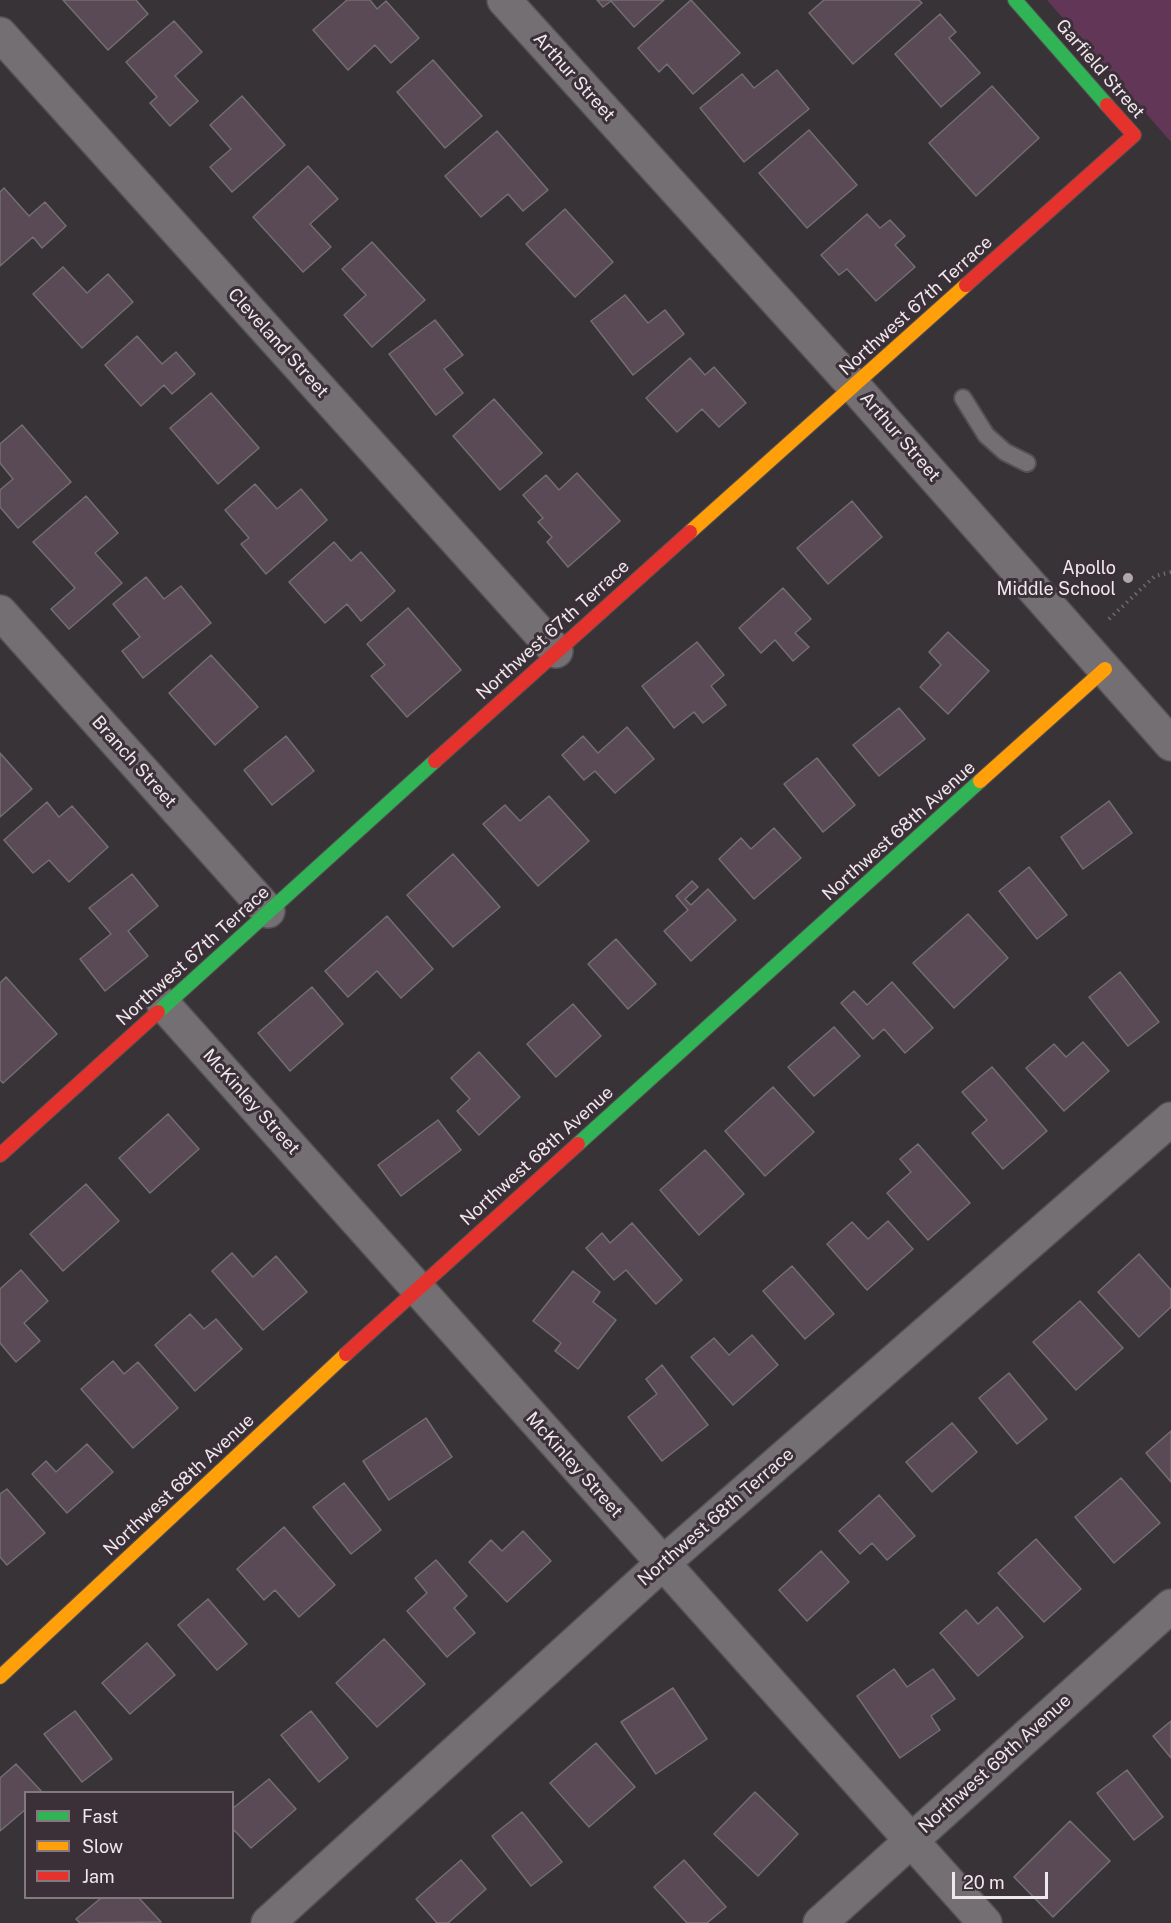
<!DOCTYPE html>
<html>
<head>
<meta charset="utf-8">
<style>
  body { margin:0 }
  #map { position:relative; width:1171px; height:1923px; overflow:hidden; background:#383336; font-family:"Public Sans",sans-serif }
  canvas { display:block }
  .legend { position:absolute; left:24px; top:1791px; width:210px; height:108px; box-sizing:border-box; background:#3b3037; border:2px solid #83797f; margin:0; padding:8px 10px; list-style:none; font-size:18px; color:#eee7ec }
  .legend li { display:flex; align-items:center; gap:12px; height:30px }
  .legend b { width:30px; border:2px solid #83797f }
  .scale { position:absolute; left:952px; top:1872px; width:96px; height:27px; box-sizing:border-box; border:3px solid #eee7ec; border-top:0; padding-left:8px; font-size:18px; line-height:21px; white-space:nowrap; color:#eee7ec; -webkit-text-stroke:4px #3b3037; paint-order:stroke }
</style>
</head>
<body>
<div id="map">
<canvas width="1171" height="1923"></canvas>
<ul class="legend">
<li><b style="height:8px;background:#30b455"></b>Fast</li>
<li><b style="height:8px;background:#ff9f0a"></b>Slow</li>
<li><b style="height:8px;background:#e5322d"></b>Jam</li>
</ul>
<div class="scale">20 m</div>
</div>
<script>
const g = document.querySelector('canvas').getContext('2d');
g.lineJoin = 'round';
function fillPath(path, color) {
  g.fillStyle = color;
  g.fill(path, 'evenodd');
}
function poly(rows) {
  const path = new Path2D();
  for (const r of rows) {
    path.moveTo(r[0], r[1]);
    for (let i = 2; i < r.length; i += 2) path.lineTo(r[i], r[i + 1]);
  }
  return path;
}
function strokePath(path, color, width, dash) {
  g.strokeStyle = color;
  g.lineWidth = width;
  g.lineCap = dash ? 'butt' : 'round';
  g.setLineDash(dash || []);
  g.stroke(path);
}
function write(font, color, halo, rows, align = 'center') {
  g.font = font + ' "Public Sans",sans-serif';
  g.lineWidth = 6;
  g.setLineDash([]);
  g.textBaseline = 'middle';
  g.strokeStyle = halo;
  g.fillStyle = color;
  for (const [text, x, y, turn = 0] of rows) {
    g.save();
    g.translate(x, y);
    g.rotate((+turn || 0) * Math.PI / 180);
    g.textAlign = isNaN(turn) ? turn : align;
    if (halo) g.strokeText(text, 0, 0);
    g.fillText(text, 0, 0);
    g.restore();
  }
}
const green = poly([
  [1047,0,1171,0,1171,142]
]);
const building = poly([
  [63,0,136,0,148,14,108,50,63,0],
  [347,0,370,0,377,9,386,1,419,38,391,63,375,45,348,70,313,30,347,0],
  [597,0,664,0,634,27,611,1,603,7,597,0],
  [691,0,740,53,693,94,667,64,659,72,638,48,691,0],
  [824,0,919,0,922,3,853,64,809,13,824,0],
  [940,14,956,32,949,38,980,73,941,107,895,54,940,14],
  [174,21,202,52,175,76,198,101,170,126,150,103,157,97,126,62,174,21],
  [433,60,482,116,445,148,397,92,433,60],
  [777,70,809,109,744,162,700,108,742,74,754,88,777,70],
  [992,86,1039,138,976,196,929,143,992,86],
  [242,96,285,145,232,192,210,167,231,149,210,125,242,96],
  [809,130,857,185,807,228,759,173,809,130],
  [497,131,548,190,523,211,508,194,481,217,445,176,497,131],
  [308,166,338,199,310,224,331,247,303,272,253,217,308,166],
  [4,188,29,216,45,202,66,226,42,248,33,237,0,266,0,192,4,188],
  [565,209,613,262,575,297,526,244,565,209],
  [867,214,880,228,890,220,905,236,895,245,915,267,876,301,847,269,839,275,821,255,867,214],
  [372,242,425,300,372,347,344,315,366,295,342,269,372,242],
  [63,267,87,293,108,274,133,302,82,348,33,294,63,267],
  [625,295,648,323,665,310,684,334,633,375,591,321,625,295],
  [435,320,463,355,444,369,463,393,436,415,389,354,435,320],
  [137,336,162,364,176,352,195,374,172,394,164,385,141,406,105,365,137,336],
  [690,358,705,375,714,367,746,403,719,427,702,409,677,432,646,398,690,358],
  [211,393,259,448,218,484,170,428,211,393],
  [494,399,542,453,500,490,453,436,494,399],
  [22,425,71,482,18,528,0,507,0,490,13,479,0,463,0,444,22,425],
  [577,473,620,521,568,567,547,542,552,537,538,522,543,518,523,495,546,475,559,490,577,473],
  [255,484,277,509,301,489,327,520,266,574,241,544,249,538,225,510,255,484],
  [86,496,118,533,95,553,122,583,69,629,51,609,75,588,33,542,86,496],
  [852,501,882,537,828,584,797,548,852,501],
  [334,542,351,561,361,552,395,591,361,621,347,604,325,623,289,582,334,542],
  [146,577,164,599,181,586,211,623,143,678,122,651,140,637,113,604,146,577],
  [783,588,811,619,795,633,809,647,793,661,775,640,761,653,739,628,783,588],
  [408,608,461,670,407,717,371,676,385,665,367,644,408,608],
  [948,632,989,671,948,714,920,687,941,665,929,652,948,632],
  [697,642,724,675,711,686,726,705,703,723,694,712,674,728,642,686,697,642],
  [211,655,258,707,215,745,169,693,211,655],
  [899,708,925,739,879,776,853,745,899,708],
  [627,727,654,759,615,793,595,771,584,780,562,755,583,736,598,753,627,727],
  [286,736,314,771,272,805,244,770,286,736],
  [0,753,32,789,0,817,0,753],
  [817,758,855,805,823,832,784,784,817,758],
  [549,796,589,841,538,886,483,824,505,805,520,821,549,796],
  [1109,801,1132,833,1083,869,1061,837,1109,801],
  [47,802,59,817,72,806,108,847,69,882,49,860,33,873,4,840,47,802],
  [774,828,801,858,754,899,719,859,741,838,751,849,774,828],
  [453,854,500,907,453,947,407,895,453,854],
  [1029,867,1067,915,1037,939,999,891,1029,867],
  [132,874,158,906,128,931,148,956,105,991,80,959,111,934,89,908,132,874],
  [692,881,698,887,685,899,691,905,708,889,736,920,691,961,664,931,688,910,676,896,692,881],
  [968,914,1008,958,954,1008,913,963,968,914],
  [387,916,433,969,401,998,377,971,348,997,325,971,387,916],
  [616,939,656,984,628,1009,588,964,616,939],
  [1120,972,1159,1022,1128,1046,1089,997,1120,972],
  [6,977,57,1034,3,1083,0,1080,0,983,6,977],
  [892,982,933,1028,905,1053,884,1029,873,1039,841,1003,854,991,867,1005,892,982],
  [312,987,343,1024,290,1071,258,1033,312,987],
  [573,1004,601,1036,556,1077,527,1044,573,1004],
  [834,1027,860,1056,814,1096,788,1067,834,1027],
  [1083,1042,1109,1071,1064,1111,1026,1068,1054,1044,1066,1057,1083,1042],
  [479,1052,520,1097,479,1135,457,1111,470,1099,451,1078,479,1052],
  [992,1067,1047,1131,1003,1169,972,1133,987,1120,962,1092,992,1067],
  [773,1087,814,1132,765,1176,725,1131,773,1087],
  [168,1114,199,1149,150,1193,119,1158,168,1114],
  [438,1120,461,1150,401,1196,378,1165,438,1120],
  [918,1144,970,1203,928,1240,887,1193,911,1172,900,1159,918,1144],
  [705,1150,744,1194,699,1235,660,1190,705,1150],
  [86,1184,119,1221,63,1271,30,1234,86,1184],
  [888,1221,913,1249,867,1290,827,1244,852,1222,868,1239,888,1221],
  [632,1223,682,1280,656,1304,626,1270,614,1280,586,1248,602,1233,610,1243,632,1223],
  [232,1253,253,1277,276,1256,307,1292,263,1330,212,1271,232,1253],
  [1139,1254,1171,1290,1171,1307,1139,1337,1098,1292,1139,1254],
  [792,1266,834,1314,805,1339,763,1291,792,1266],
  [21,1270,48,1301,24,1323,40,1341,16,1362,0,1343,0,1289,21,1270],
  [573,1271,600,1292,593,1302,616,1320,578,1369,555,1351,561,1343,533,1321,573,1271],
  [1080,1301,1123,1348,1076,1390,1033,1342,1080,1301],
  [190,1314,204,1329,216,1319,242,1349,195,1391,155,1345,190,1314],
  [752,1335,778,1365,733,1405,691,1357,714,1338,729,1355,752,1335],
  [113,1361,124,1374,138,1362,178,1408,133,1448,81,1389,113,1361],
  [662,1365,708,1425,662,1461,628,1417,657,1394,646,1379,662,1365],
  [1009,1373,1047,1419,1017,1444,979,1398,1009,1373],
  [426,1418,452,1457,389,1500,363,1461,426,1418],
  [952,1423,977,1452,932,1492,906,1462,952,1423],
  [1171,1431,1171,1482,1146,1453,1171,1431],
  [87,1444,113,1472,67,1513,32,1474,46,1461,56,1472,87,1444],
  [1121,1478,1160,1523,1114,1563,1075,1517,1121,1478],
  [344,1483,381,1530,351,1554,313,1507,344,1483],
  [7,1489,45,1533,7,1565,0,1557,0,1494,7,1489],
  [879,1495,915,1536,887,1560,872,1543,860,1554,839,1531,879,1495],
  [284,1527,335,1585,299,1617,275,1590,264,1600,237,1569,284,1527],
  [523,1531,551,1561,507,1602,469,1562,491,1540,502,1551,523,1531],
  [1036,1539,1081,1589,1044,1622,998,1573,1036,1539],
  [821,1551,849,1582,807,1621,779,1590,821,1551],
  [436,1560,467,1596,454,1608,475,1633,447,1657,407,1611,427,1593,415,1578,436,1560],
  [208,1599,247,1644,217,1670,178,1625,208,1599],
  [997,1607,1023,1637,978,1676,940,1633,966,1610,978,1624,997,1607],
  [384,1639,425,1684,377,1727,336,1683,384,1639],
  [147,1643,175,1675,130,1714,102,1683,147,1643],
  [894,1669,907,1687,933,1669,955,1699,931,1716,940,1730,900,1758,857,1696,894,1669],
  [673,1688,707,1739,656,1774,621,1722,673,1688],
  [75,1711,112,1759,82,1782,44,1734,75,1711],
  [311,1711,348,1758,319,1782,281,1735,311,1711],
  [1171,1721,1171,1758,1153,1736,1171,1721],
  [596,1743,635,1787,589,1827,550,1783,596,1743],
  [16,1764,42,1792,26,1792,26,1809,0,1831,0,1778,16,1764],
  [1127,1770,1163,1817,1134,1840,1097,1793,1127,1770],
  [269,1779,296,1809,251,1848,232,1828,232,1809,269,1779],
  [755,1792,798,1834,758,1876,714,1834,755,1792],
  [522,1812,562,1862,531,1886,492,1836,522,1812],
  [1070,1821,1110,1861,1053,1917,1014,1877,1070,1821],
  [461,1860,486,1889,448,1923,437,1923,416,1899,461,1860],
  [684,1860,726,1907,707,1923,687,1923,654,1887,684,1860],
  [101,1898,139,1898,161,1922,80,1923,76,1919,101,1898]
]);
const path = poly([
  [1109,619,1155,576,1171,572]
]);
const lane = poly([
  [963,398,986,435,1005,452,1027,463]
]);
const street = poly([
  [504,0,853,385,1171,744],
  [0,34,556,651],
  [0,612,268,911],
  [164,1005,985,1923],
  [268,1923,662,1564,1171,1119],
  [820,1923,1171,1606]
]);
const fast = poly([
  [1015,0,1107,105],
  [158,1012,435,761],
  [578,1144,980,781]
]);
const slow = poly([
  [690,532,966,285],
  [980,781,1105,669],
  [0,1677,346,1354]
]);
const jam = poly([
  [966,285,1134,135,1107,105],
  [435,761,690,532],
  [0,1155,158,1012],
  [346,1354,578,1144]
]);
const markers = [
  [1128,578,6,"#aea8ac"]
];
const streetNames = [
  ["Garfield Street",1100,69,49],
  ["Arthur Street",574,77,48],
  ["Northwest 67th Terrace",916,306,-42],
  ["Cleveland Street",278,343,48],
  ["Arthur Street",900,437,49],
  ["Northwest 67th Terrace",553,630,-42],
  ["Branch Street",134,762,48],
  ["Northwest 68th Avenue",899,831,-42],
  ["Northwest 67th Terrace",193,956,-42],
  ["McKinley Street",251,1102,48],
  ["Northwest 68th Avenue",537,1156,-42],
  ["McKinley Street",574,1465,48],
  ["Northwest 68th Avenue",179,1485,-43],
  ["Northwest 68th Terrace",716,1517,-41],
  ["Northwest 69th Avenue",995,1764,-42]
];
const poiNames = [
  ["Apollo",1116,568],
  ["Middle School",1116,589]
];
fillPath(green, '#623657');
fillPath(building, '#594a55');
strokePath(building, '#736e71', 1.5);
strokePath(lane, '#555053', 20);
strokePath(street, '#555053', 36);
strokePath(fast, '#555053', 16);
strokePath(slow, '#555053', 16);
strokePath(jam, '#555053', 16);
strokePath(path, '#6f6b6e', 4, [1.5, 4.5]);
strokePath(lane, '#746f72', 16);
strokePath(street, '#746f72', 33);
strokePath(fast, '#30b455', 14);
strokePath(slow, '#ff9f0a', 14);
strokePath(jam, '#e5322d', 14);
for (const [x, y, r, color] of markers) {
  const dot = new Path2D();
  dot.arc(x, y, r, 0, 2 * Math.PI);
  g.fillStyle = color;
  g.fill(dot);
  strokePath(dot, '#3b3037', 2);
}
write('18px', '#eee7ec', '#3b3037', streetNames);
write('18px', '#eee7ec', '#3b3037', poiNames, 'right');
</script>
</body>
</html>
